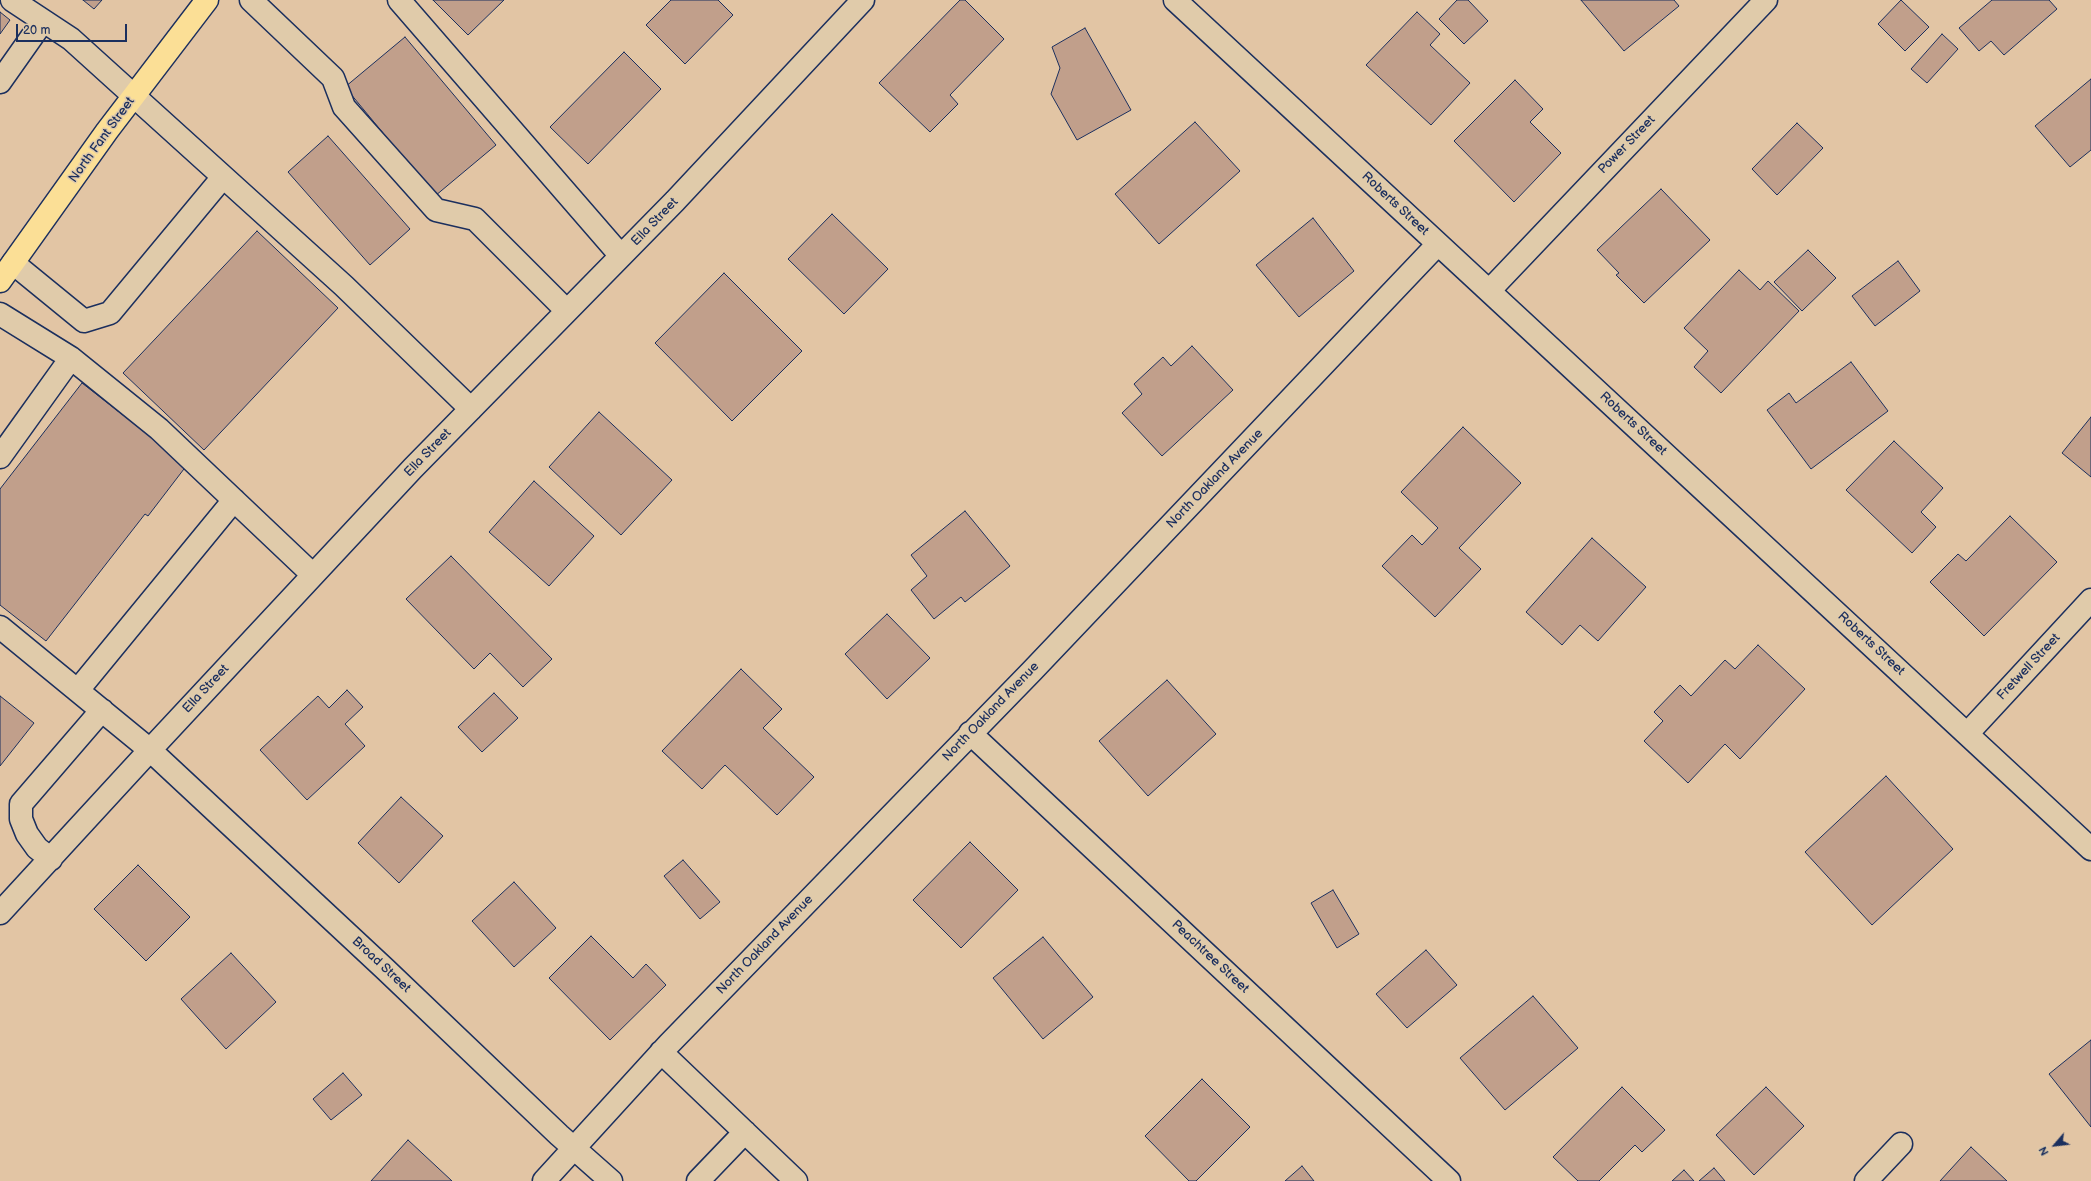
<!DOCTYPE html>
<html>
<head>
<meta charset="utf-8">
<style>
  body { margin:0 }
  #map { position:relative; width:2091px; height:1181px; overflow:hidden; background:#e2c5a4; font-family:"Balsamiq Sans",sans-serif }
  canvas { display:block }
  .north { position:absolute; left:2035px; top:1125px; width:40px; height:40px; -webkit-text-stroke:3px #e0cbaa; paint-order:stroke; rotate:242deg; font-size:11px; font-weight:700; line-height:16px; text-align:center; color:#1b2f5e }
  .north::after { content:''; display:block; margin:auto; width:14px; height:18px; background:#1b2f5e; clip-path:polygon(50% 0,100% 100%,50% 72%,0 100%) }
  .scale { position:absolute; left:16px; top:24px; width:111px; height:18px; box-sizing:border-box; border:2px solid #1b2f5e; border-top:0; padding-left:5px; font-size:12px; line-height:14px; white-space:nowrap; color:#1b2f5e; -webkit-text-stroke:3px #e0cbaa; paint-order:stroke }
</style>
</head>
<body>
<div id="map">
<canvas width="2091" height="1181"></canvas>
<div class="north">N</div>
<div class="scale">20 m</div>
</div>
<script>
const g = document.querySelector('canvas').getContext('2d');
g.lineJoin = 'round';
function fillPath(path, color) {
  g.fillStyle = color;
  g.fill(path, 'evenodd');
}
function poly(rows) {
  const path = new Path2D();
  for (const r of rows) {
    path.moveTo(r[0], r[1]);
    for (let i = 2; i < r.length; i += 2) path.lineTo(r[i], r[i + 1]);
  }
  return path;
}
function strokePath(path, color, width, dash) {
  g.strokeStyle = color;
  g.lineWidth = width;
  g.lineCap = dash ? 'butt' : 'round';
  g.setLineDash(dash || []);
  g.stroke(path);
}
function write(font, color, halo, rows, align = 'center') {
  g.font = font + ' "Balsamiq Sans",sans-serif';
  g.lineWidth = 3;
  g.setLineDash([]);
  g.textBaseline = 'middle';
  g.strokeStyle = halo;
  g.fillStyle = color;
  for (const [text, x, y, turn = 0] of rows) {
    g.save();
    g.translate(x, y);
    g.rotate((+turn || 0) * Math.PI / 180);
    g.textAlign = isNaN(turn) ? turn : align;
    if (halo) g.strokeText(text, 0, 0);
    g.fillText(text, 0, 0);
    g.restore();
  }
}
const building = poly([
  [83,0,102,0,94,9,83,0],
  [433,0,504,0,468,35,433,0],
  [671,0,718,0,733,15,685,64,646,25,671,0],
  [960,0,965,0,1004,39,950,95,958,104,930,132,879,83,960,0],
  [1457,0,1468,0,1488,21,1464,44,1439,19,1457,0],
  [1581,0,1674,0,1679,6,1624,51,1581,0],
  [1901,0,1929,27,1905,51,1878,24,1901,0],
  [1992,0,2049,0,2057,9,2004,55,1991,41,1979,51,1959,28,1992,0],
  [0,12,10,20,0,34,0,12],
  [1417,12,1440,34,1430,45,1470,83,1431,125,1366,65,1417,12],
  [1085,28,1131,110,1077,140,1051,94,1060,68,1052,47,1085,28],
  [1942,34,1958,49,1927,83,1911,69,1942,34],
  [405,37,496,145,435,196,345,87,405,37],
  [624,52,661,89,588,164,550,127,624,52],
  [2091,79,2091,150,2070,167,2035,126,2091,79],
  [1515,80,1543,109,1530,122,1561,153,1514,202,1454,141,1515,80],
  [1195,122,1240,171,1159,244,1115,194,1195,122],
  [1797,123,1823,148,1777,195,1752,169,1797,123],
  [328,136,410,229,370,265,288,172,328,136],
  [1661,189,1710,240,1644,303,1616,275,1619,273,1597,250,1661,189],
  [832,214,888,269,844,314,788,259,832,214],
  [1313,218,1354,271,1299,317,1256,265,1313,218],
  [257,231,338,308,204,450,123,373,257,231],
  [1808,250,1836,278,1802,311,1774,282,1808,250],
  [1898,261,1920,291,1875,326,1852,296,1898,261],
  [1739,270,1760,290,1768,281,1799,311,1721,393,1694,367,1708,351,1684,328,1739,270],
  [724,273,802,351,732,421,655,343,724,273],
  [1192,346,1233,390,1162,456,1122,413,1142,394,1134,384,1163,357,1171,366,1192,346],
  [1851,362,1888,411,1811,469,1767,410,1789,393,1796,403,1851,362],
  [82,383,187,465,148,516,145,514,46,641,0,605,0,489,82,383],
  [599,412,672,480,621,535,549,467,599,412],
  [2091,417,2091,477,2062,453,2091,417],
  [1463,427,1521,483,1459,548,1481,569,1435,617,1382,566,1412,535,1422,545,1438,528,1401,492,1463,427],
  [1894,441,1943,488,1921,512,1936,527,1912,553,1846,490,1894,441],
  [534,481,594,536,549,586,489,532,534,481],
  [965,511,1010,566,965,602,961,597,934,619,911,590,927,576,911,555,965,511],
  [2010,516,2057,562,1984,636,1930,582,1958,554,1966,561,2010,516],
  [1592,538,1646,587,1598,641,1580,625,1562,645,1526,612,1592,538],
  [451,556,552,659,523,687,490,653,474,669,406,599,451,556],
  [887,614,930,658,887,699,845,654,887,614],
  [1758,645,1805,689,1740,759,1725,744,1688,783,1644,741,1663,721,1654,712,1680,685,1691,696,1725,660,1735,669,1758,645],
  [741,669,782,709,763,728,814,777,777,815,725,765,702,789,662,751,741,669],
  [1167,680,1216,734,1148,796,1099,741,1167,680],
  [347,690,363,707,345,724,365,746,307,800,260,750,318,696,329,708,347,690],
  [494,693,518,718,482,752,458,727,494,693],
  [0,696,34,723,0,766,0,696],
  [1886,776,1953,849,1872,925,1805,852,1886,776],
  [401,797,443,836,399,883,358,843,401,797],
  [970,842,1018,890,961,948,913,900,970,842],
  [683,860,720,902,700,919,664,876,683,860],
  [138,865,190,917,146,961,94,909,138,865],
  [514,882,556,928,514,967,472,921,514,882],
  [1333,890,1359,934,1337,948,1311,903,1333,890],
  [591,936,633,978,646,964,666,985,610,1040,549,978,591,936],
  [1043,937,1093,997,1043,1039,993,978,1043,937],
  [1426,950,1457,985,1407,1028,1376,994,1426,950],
  [231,953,276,1002,226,1049,181,999,231,953],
  [1533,996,1578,1048,1505,1110,1460,1058,1533,996],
  [2091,1040,2091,1127,2049,1074,2091,1040],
  [343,1073,362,1095,331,1120,313,1099,343,1073],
  [1202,1079,1250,1127,1196,1181,1189,1181,1145,1136,1202,1079],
  [1622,1087,1665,1130,1642,1152,1635,1145,1599,1181,1578,1181,1553,1157,1622,1087],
  [1766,1087,1804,1126,1754,1175,1716,1135,1766,1087],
  [408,1140,452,1181,371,1181,408,1140],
  [1971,1147,2007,1181,1940,1181,1971,1147],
  [1302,1166,1314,1181,1285,1181,1302,1166],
  [1714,1168,1725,1181,1699,1181,1714,1168],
  [1684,1170,1694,1181,1672,1181,1684,1170]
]);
const minor = poly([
  [12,0,71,39,344,286,471,409],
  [251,0,333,78,344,107,436,210,475,219,567,311],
  [399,0,621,256],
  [1175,0,2091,849],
  [0,82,43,21],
  [13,263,84,321,110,313,223,177],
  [1489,291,1766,0],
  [0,314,71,358,159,429,313,575],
  [0,457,71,358],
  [0,627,150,750,385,969,559,1135,611,1181],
  [78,690,234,500],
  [970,733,1449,1181],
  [1967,734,2091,600],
  [51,859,37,848,27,834,21,819,21,804,102,710],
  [0,913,150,750,413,468,675,201,863,0],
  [661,1052,796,1181],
  [544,1181,669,1044,1032,671,1438,244],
  [698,1181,745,1132],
  [1866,1181,1901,1144]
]);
const major = poly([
  [0,281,107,131,207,0]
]);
const streetNames = [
  ["North Fant Street",102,140,-54],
  ["Power Street",1627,145,-46],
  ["Roberts Street",1395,204,43],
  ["Ella Street",655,222,-46],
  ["Roberts Street",1633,424,43],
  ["Ella Street",428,453,-46],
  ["North Oakland Avenue",1215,479,-46],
  ["Roberts Street",1871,644,43],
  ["Fretwell Street",2029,667,-47],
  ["Ella Street",206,689,-47],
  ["North Oakland Avenue",991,712,-46],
  ["North Oakland Avenue",765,945,-46],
  ["Peachtree Street",1210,957,43],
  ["Broad Street",381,965,43]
];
fillPath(building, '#c19f8b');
strokePath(building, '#1b2f5e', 1);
strokePath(minor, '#1b2f5e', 25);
strokePath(major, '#1b2f5e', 25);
strokePath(minor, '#e0cbaa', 22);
strokePath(major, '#fbdf96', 22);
write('13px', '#1b2f5e', '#e0cbaa', streetNames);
</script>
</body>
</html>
